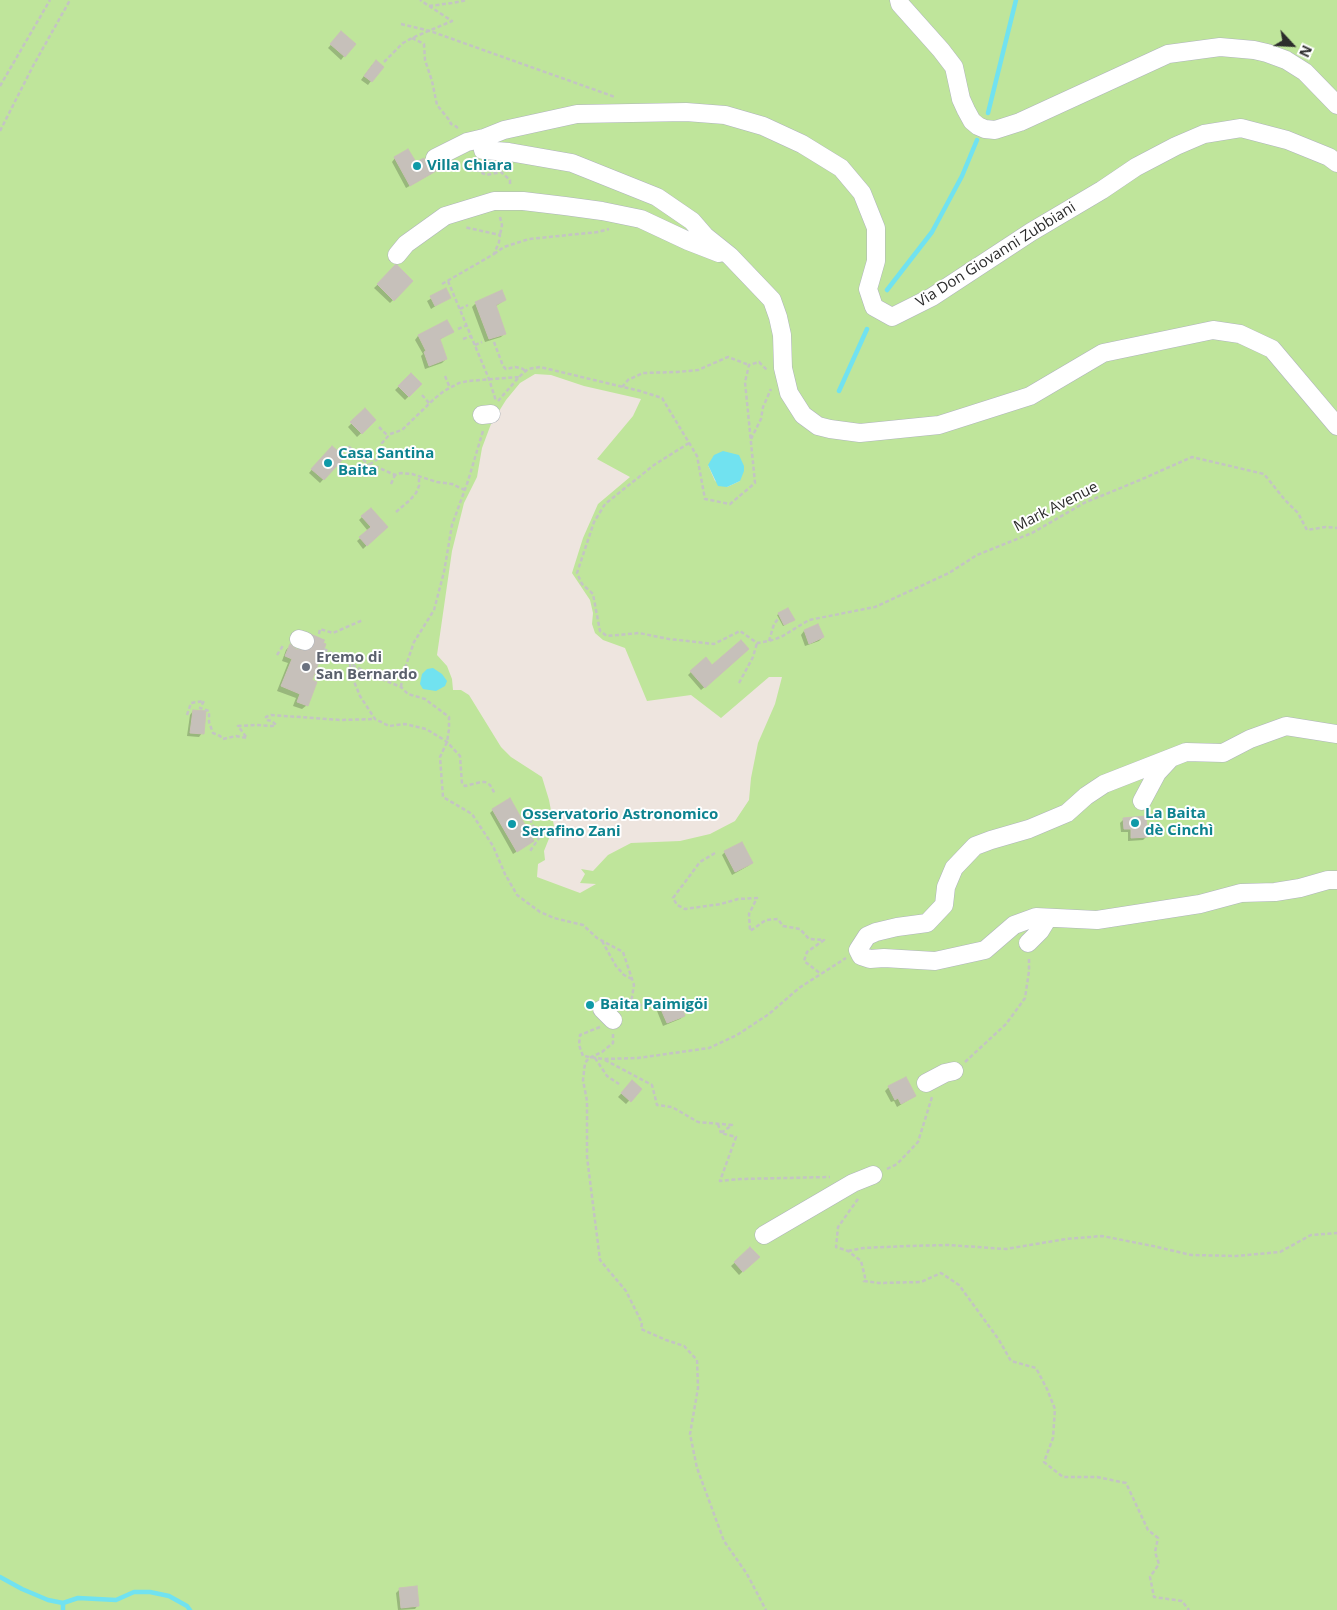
<!DOCTYPE html>
<html>
<head>
<meta charset="utf-8">
<style>
  body { margin:0 }
  #map { position:relative; width:1337px; height:1610px; overflow:hidden; background:#eee5df; font-family:"Open Sans",sans-serif }
  canvas { display:block }
  .north { position:absolute; left:1267px; top:20px; width:50px; height:50px; -webkit-text-stroke:4px #fff; paint-order:stroke; rotate:115deg; font-size:14px; font-weight:700; line-height:20px; text-align:center; color:#2c2c2c }
  .north::after { content:''; display:block; margin:auto; width:18px; height:22px; background:#2c2c2c; clip-path:polygon(50% 0,100% 100%,50% 72%,0 100%) }
</style>
</head>
<body>
<div id="map">
<canvas width="1337" height="1610"></canvas>
<div class="north">N</div>
</div>
<script>
const g = document.querySelector('canvas').getContext('2d');
g.lineJoin = 'round';
function fillPath(path, color) {
  g.fillStyle = color;
  g.fill(path, 'evenodd');
}
function poly(rows) {
  const path = new Path2D();
  for (const r of rows) {
    path.moveTo(r[0], r[1]);
    for (let i = 2; i < r.length; i += 2) path.lineTo(r[i], r[i + 1]);
  }
  return path;
}
function strokePath(path, color, width, dash) {
  g.strokeStyle = color;
  g.lineWidth = width;
  g.lineCap = dash ? 'butt' : 'round';
  g.setLineDash(dash || []);
  g.stroke(path);
}
function write(font, color, halo, rows, align = 'center') {
  g.font = font + ' "Open Sans",sans-serif';
  g.lineWidth = 4;
  g.setLineDash([]);
  g.textBaseline = 'middle';
  g.strokeStyle = halo;
  g.fillStyle = color;
  for (const [text, x, y, turn = 0] of rows) {
    g.save();
    g.translate(x, y);
    g.rotate((+turn || 0) * Math.PI / 180);
    g.textAlign = isNaN(turn) ? turn : align;
    if (halo) g.strokeText(text, 0, 0);
    g.fillText(text, 0, 0);
    g.restore();
  }
}
const green = poly([
  [0,0,1337,0,1337,1610,0,1610],
  [535,374,551,375,584,386,641,399,633,416,597,459,630,477,598,504,583,538,572,573,590,600,593,613,592,624,595,633,603,640,625,648,647,701,691,695,721,718,769,677,782,677,775,704,758,743,751,778,749,800,735,821,710,834,680,841,631,843,608,855,593,871,581,869,585,874,580,883,596,884,580,893,537,877,538,864,545,860,544,851,554,826,549,800,542,777,511,757,501,747,469,695,461,690,453,690,452,679,447,666,437,655,452,551,464,503,477,477,482,448,491,424,506,400,520,383],
  [708,465,740,481,727,487,715,481]
]);
const water = poly([
  [723,451,739,455,744,466,744,471,740,481,727,487,718,486,708,465,714,455],
  [433,668,442,674,447,681,445,686,436,691,423,689,420,684,422,674,427,669]
]);
const shadow = poly([
  [338,37,344,56,341,60,328,48],
  [372,65,371,81,368,85,361,80],
  [395,158,428,168,435,170,431,174,406,188,392,162],
  [396,267,412,281,390,303,374,288],
  [445,290,449,297,431,309,427,301],
  [505,300,496,306,505,333,501,337,485,342,472,307,476,303],
  [447,321,452,332,439,340,446,359,442,363,425,369,421,356,423,354,415,340,418,336],
  [411,375,421,384,405,400,395,390],
  [365,410,375,420,357,437,348,427],
  [328,451,343,457,320,483,309,473],
  [362,517,386,527,363,549,357,541,368,531,359,520],
  [788,609,792,621,783,626,777,615],
  [818,626,823,637,819,641,805,646,801,635,804,631],
  [316,641,307,705,302,709,293,706,296,698,277,691,288,663,282,661,286,650,290,646,295,650,307,653,311,651,312,645],
  [744,653,701,690,688,675,691,672,712,666],
  [193,711,202,733,199,737,187,736,190,715],
  [493,810,533,841,513,854,490,813],
  [1124,819,1146,837,1143,840,1128,841,1128,832,1121,832,1120,823],
  [725,852,752,863,748,866,732,875,722,855],
  [661,1008,684,1016,680,1019,663,1026,657,1011],
  [632,1082,640,1089,626,1104,618,1097],
  [889,1087,915,1096,897,1107,894,1101,891,1102,885,1091],
  [750,1249,758,1257,739,1275,731,1266],
  [399,1590,418,1605,415,1609,398,1610,396,1593]
]);
const stream = poly([
  [988,113,1016,0],
  [887,290,932,232,962,176,977,140],
  [839,391,867,329],
  [0,1577,22,1589,48,1600,63,1603,78,1598,116,1600,134,1592,150,1592,169,1596,187,1606,190,1610],
  [63,1603,63,1610]
]);
const building = poly([
  [341,31,356,44,345,57,330,44,341,31],
  [376,60,384,67,372,82,364,76,376,60],
  [408,149,416,162,424,158,425,162,429,167,435,168,436,171,410,186,394,157,408,149],
  [395,265,397,265,413,281,394,301,377,284,395,265],
  [446,288,451,298,435,306,430,296,446,288],
  [502,290,506,300,496,305,506,334,489,339,475,302,502,290],
  [447,320,454,332,440,339,447,359,429,366,424,352,426,351,418,335,447,320],
  [411,373,422,384,409,397,398,386,411,373],
  [365,408,376,420,362,434,350,422,365,408],
  [332,446,345,457,324,480,311,469,332,446],
  [371,508,388,527,367,546,359,537,371,527,361,516,371,508],
  [788,608,795,620,784,625,778,613,788,608],
  [818,624,824,637,809,644,804,630,818,624],
  [315,640,326,644,312,680,317,682,308,706,297,702,300,694,281,686,292,659,285,656,290,644,296,649,307,651,312,649,315,645,315,640],
  [741,640,749,649,705,688,690,671,706,657,712,665,741,640],
  [193,710,206,711,204,734,190,733,193,710],
  [510,798,534,841,517,852,492,809,510,798],
  [1146,816,1148,837,1131,838,1131,829,1124,829,1123,818,1146,816],
  [742,842,753,863,735,872,724,851,742,842],
  [679,1000,685,1016,667,1023,660,1007,679,1000],
  [906,1077,916,1096,901,1104,898,1098,895,1100,888,1086,906,1077],
  [632,1080,642,1089,631,1102,621,1093,632,1080],
  [750,1247,760,1257,743,1272,734,1262,750,1247],
  [417,1586,419,1606,401,1608,399,1588,417,1586]
]);
const minorTunnel = poly([
  [305,641,324,649]
]);
const path = poly([
  [429,6,452,3,467,0],
  [401,24,430,31,615,97],
  [412,38,424,44,425,60,432,81,437,105,450,121,451,124,457,127,457,131],
  [384,62,403,43,412,38,452,21,420,0],
  [0,86,50,0],
  [0,131,33,66,70,0],
  [466,161,473,168,486,175,501,172,510,180,510,185],
  [500,217,502,225,500,235],
  [494,254,504,247,529,239,598,232,609,229],
  [448,281,489,379,496,401],
  [442,284,494,254,499,242,500,235,464,227],
  [460,309,468,305],
  [458,329,467,325],
  [463,339,471,336],
  [494,342,503,366,506,369,515,367,521,368,526,371],
  [475,345,482,342],
  [445,376,450,388],
  [622,387,628,380,643,373,677,372,698,370,728,357,749,365],
  [422,395,429,403],
  [498,401,519,377,528,369,540,367,640,391,662,398,697,456,705,499,730,504,755,483,745,382,749,365,759,362,767,370],
  [379,427,388,436],
  [751,439,761,419,763,407,771,389],
  [689,443,654,465,605,504,594,522,577,573,582,584,593,594,600,631,607,636,639,633,669,639,714,644,740,631,757,643,769,641,781,637,809,620,875,607,949,573,977,555,1032,533,1084,503,1140,480,1192,457,1264,474,1285,500,1298,513,1307,530,1326,527,1337,528],
  [342,448,349,447,369,465],
  [391,484,395,475],
  [465,490,452,484,437,482,412,474,401,473,395,475,377,467,375,469,371,468,369,465,379,458,382,443,390,434,402,430,434,399,444,391,459,383,468,381,519,377],
  [396,512,410,500,416,493,419,486,419,478],
  [319,634,320,629,333,633,363,620],
  [769,641,774,624,778,619],
  [324,649,369,674,401,687,408,694,425,699,449,717,449,729,447,742,440,757,443,797,472,814,493,846,505,874,517,895,540,912,554,918,583,925,597,938,623,952,634,985,630,1009,626,1011],
  [277,655,284,644],
  [350,664,351,674,360,696,375,719,389,726,405,724,426,729,441,738,447,742,460,756,462,784,465,786,481,782,485,782,490,785,495,794],
  [739,683,753,657,757,643],
  [401,687,403,674,414,642,434,610,444,572,452,525,468,481,483,431],
  [187,715,191,703,204,701,200,708,209,711,209,722,213,733,220,736,223,739,236,736,247,738,238,726,255,725,272,726,276,725,272,721,266,720,266,717,271,715,341,720,375,719],
  [530,819,539,838,530,851],
  [715,853,700,862,673,898,677,905,685,909,721,904,738,899,757,898,749,914,750,931,766,920,778,919,783,926,800,929,809,939,824,940,807,952,804,961,821,974],
  [602,941,616,966,624,975,632,979],
  [632,1001,640,1005,654,1006],
  [600,1027,580,1035,579,1045,583,1056,604,1059,638,1058,709,1048,737,1035,769,1014,799,988,846,958],
  [613,1034,613,1043,602,1052,589,1058,585,1063,583,1080,587,1101,587,1157,600,1260,626,1291,642,1323,641,1329,666,1340,684,1346,697,1360,698,1388,690,1434,697,1468,724,1541,747,1574,766,1610],
  [595,1058,607,1076,619,1084],
  [605,1060,652,1085,657,1105,672,1107,698,1122,732,1125,721,1133,736,1137,720,1181,740,1179,830,1177],
  [965,1062,1006,1024,1025,998,1029,971,1029,957],
  [718,1124,721,1133],
  [887,1169,897,1164,918,1142,932,1097],
  [858,1199,838,1227,836,1247,848,1251,861,1261,865,1277,864,1281,879,1283,921,1282,941,1273,959,1285,999,1340,1011,1361,1036,1368,1047,1389,1055,1409,1053,1438,1044,1462,1063,1477,1097,1477,1126,1483,1148,1530,1158,1538,1155,1552,1159,1564,1150,1577,1154,1597,1182,1601,1189,1610],
  [848,1251,863,1248,908,1246,948,1245,1006,1249,1066,1239,1102,1236,1153,1246,1191,1255,1236,1256,1280,1252,1311,1235,1337,1233]
]);
const minor = poly([
  [899,0,900,4,941,50,954,67,961,99,966,110,972,121,978,126,985,129,995,130,1020,122,1168,54,1220,47,1254,50,1267,53,1286,60,1305,72,1337,105],
  [435,158,467,142,484,138],
  [1337,163,1329,157,1287,140,1241,128,1204,134,1176,146,1136,167,1102,190,1031,232,932,297,892,317,874,307,868,289,876,261,876,228,862,193,841,168,802,144,763,126,725,115,686,112,577,114,504,130,484,138,482,145,483,150,509,152,572,163,657,197,692,221,705,236,730,256,772,300,778,317,782,335,783,368,789,393,803,415,818,426,830,429,860,433,939,425,1030,396,1103,353,1213,330,1240,334,1272,349,1337,426],
  [397,255,406,244,445,216,494,201,523,201,565,206,602,211,641,219,688,241,719,253],
  [482,415,491,414],
  [299,639,305,641],
  [1337,734,1286,726,1250,739,1223,753,1186,752,1104,784,1086,796,1067,813,1029,829,991,840,975,846,954,868,946,887,944,905,927,923,897,927,876,932,867,936,858,950,861,956,870,959,884,958,935,961,985,950,1014,925,1036,917,1097,920,1200,904,1241,893,1275,892,1300,888,1328,880,1337,880],
  [1142,801,1157,773,1170,759],
  [1028,943,1040,931,1048,918],
  [602,1009,613,1020],
  [926,1083,945,1073,954,1071],
  [764,1235,853,1183,873,1175]
]);
const markers = [
  [417,166,5,"#0f9aa8"],
  [328,463,5,"#0f9aa8"],
  [306,667,5,"#6b7280"],
  [1135,823,5,"#0f9aa8"],
  [512,824,5,"#0f9aa8"],
  [590,1005,5,"#0f9aa8"]
];
const cultureNames = [
  ["Villa Chiara",427,166],
  ["Casa Santina",338,454],
  ["Baita",338,471],
  ["La Baita",1145,814],
  ["dè Cinchì",1145,831],
  ["Osservatorio Astronomico",522,815],
  ["Serafino Zani",522,832],
  ["Baita Paimigöi",600,1005]
];
const streetNames = [
  ["Via Don Giovanni Zubbiani",996,255,-32],
  ["Mark Avenue",1056,507,-27]
];
const worshipNames = [
  ["Eremo di",316,658],
  ["San Bernardo",316,675]
];
fillPath(green, '#bfe59b');
fillPath(water, '#71e2f0');
fillPath(shadow, '#0003');
strokePath(stream, '#71e2f0', 4.5);
fillPath(building, '#c6c0ba');
strokePath(building, '#cac1b8', 1);
strokePath(minorTunnel, '#c7c0bb', 18, [18, 9]);
strokePath(minor, '#afb4bc', 19);
strokePath(path, '#c4c4c4', 2.5, [4, 2.5]);
strokePath(minor, '#fff', 18);
for (const [x, y, r, color] of markers) {
  const dot = new Path2D();
  dot.arc(x, y, r, 0, 2 * Math.PI);
  g.fillStyle = color;
  g.fill(dot);
  strokePath(dot, '#fff', 2);
}
write('bold 15px', '#0d838f', '#fff', cultureNames, 'left');
write('15px', '#2c2c2c', '#fff', streetNames);
write('bold 15px', '#5b616d', '#fff', worshipNames, 'left');
</script>
</body>
</html>
